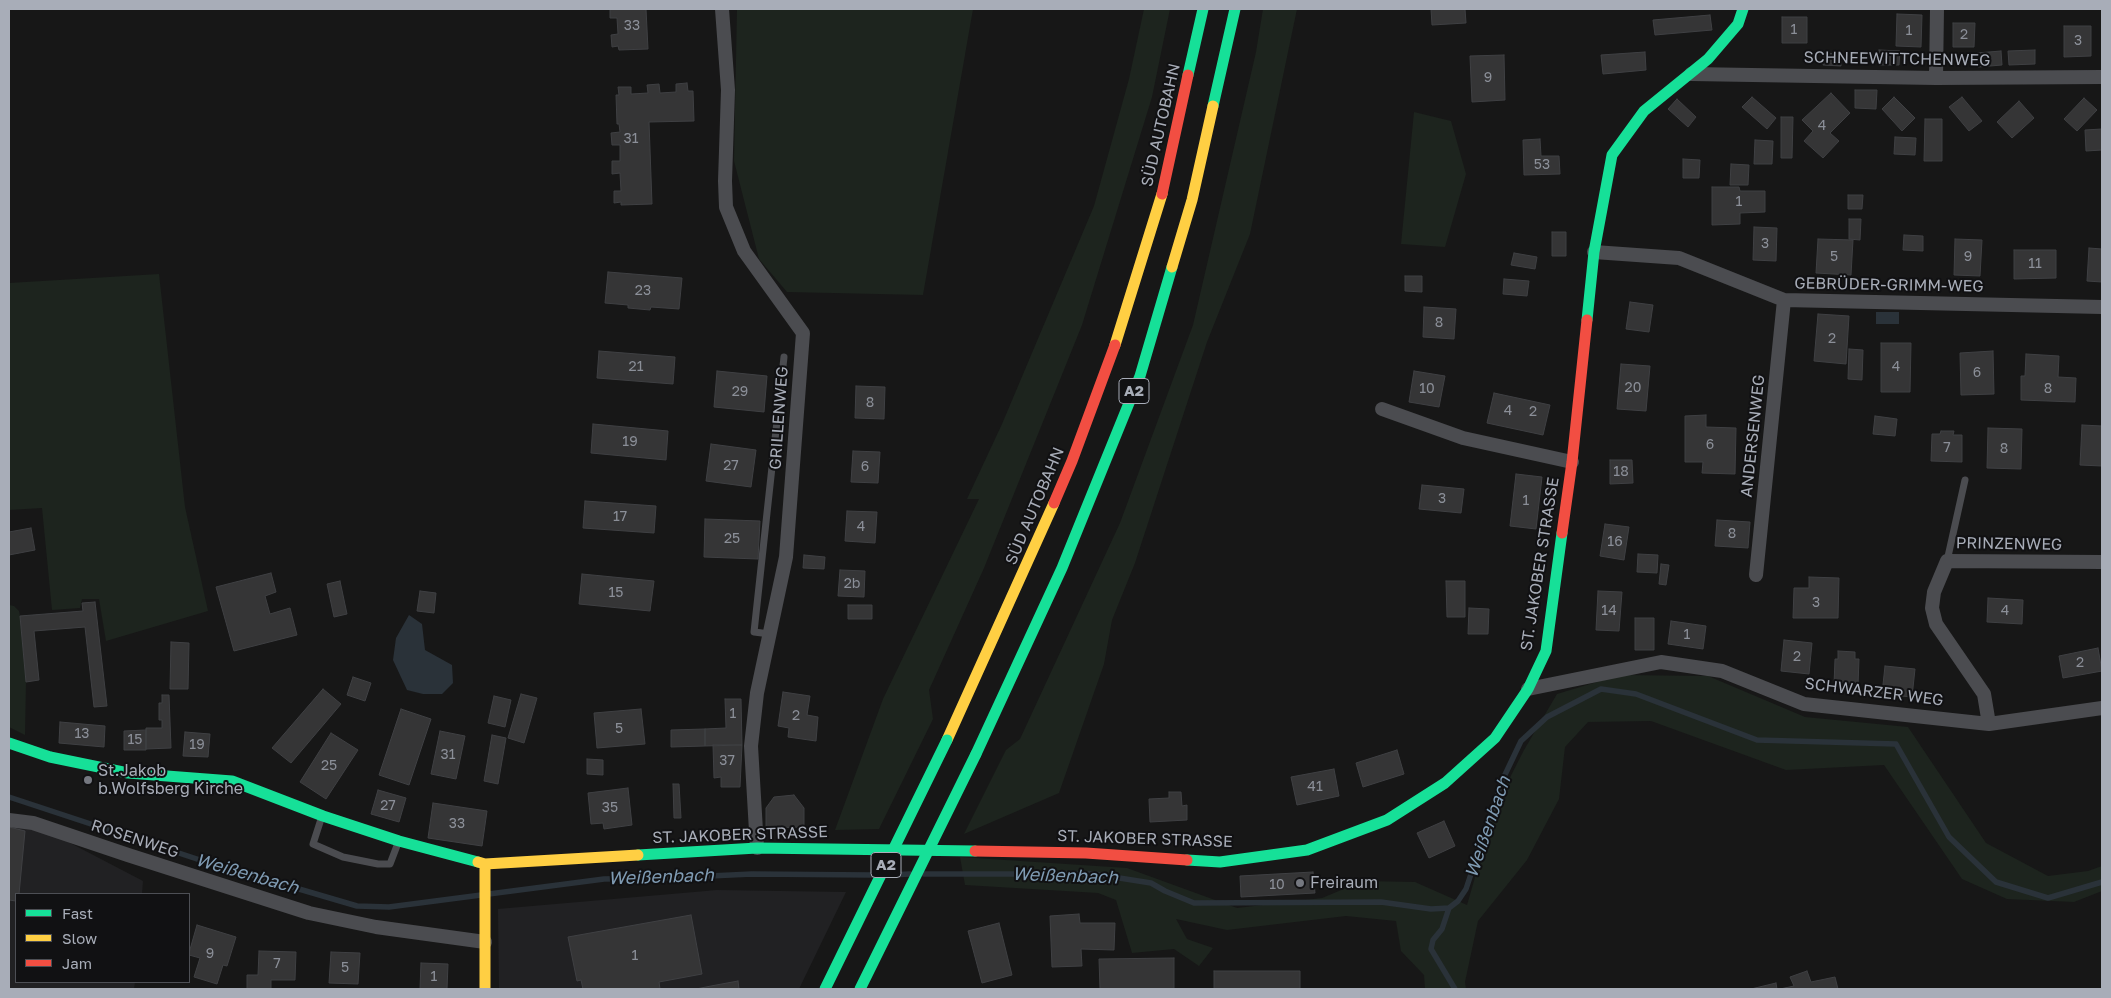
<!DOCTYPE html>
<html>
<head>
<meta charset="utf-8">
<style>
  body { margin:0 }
  #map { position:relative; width:2111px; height:998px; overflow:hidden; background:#171717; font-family:"Golos Text",sans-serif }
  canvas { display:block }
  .frame { position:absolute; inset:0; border:10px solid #a8adb8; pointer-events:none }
  .legend { position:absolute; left:15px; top:893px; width:175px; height:90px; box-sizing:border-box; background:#111113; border:1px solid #4d4f55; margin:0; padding:6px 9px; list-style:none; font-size:15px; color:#a8adb8 }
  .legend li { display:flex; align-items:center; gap:10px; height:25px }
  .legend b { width:25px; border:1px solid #4d4f55 }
</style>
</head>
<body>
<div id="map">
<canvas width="2111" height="998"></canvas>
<div class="frame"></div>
<ul class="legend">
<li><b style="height:6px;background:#16e098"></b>Fast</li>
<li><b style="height:6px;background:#ffcf43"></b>Slow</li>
<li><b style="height:6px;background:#f24e42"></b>Jam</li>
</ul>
</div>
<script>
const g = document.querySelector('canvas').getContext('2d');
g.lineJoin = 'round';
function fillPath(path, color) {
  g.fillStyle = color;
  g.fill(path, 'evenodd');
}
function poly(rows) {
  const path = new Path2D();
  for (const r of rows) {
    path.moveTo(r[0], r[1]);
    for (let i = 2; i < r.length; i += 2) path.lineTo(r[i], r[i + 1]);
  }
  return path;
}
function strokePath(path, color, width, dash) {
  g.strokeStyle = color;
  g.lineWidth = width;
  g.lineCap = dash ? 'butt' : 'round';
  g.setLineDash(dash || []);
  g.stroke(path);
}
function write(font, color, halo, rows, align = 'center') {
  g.font = font + ' "Golos Text",sans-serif';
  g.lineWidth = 4;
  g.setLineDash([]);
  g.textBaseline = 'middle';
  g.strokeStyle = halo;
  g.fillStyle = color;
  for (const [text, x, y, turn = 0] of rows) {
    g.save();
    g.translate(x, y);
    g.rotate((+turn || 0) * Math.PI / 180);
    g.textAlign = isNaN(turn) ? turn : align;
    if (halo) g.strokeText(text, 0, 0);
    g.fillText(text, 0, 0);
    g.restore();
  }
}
const built = poly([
  [9,817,51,833,143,881,142,894,16,894,16,982,135,982,134,989,9,989],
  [717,890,846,892,799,989,499,989,498,909]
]);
const green = poly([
  [737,9,973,9,923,295,787,292,759,259,734,161],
  [1144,9,1170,9,1152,97,1082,325,984,568,929,690,933,719,879,829,835,830,883,699,979,499,967,499,1002,424,1094,206,1129,79],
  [1263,9,1297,9,1250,234,1207,342,1135,563,1112,620,1104,664,1059,793,964,834,1006,750,1020,739,1120,523,1193,325,1256,52],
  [1414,112,1451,121,1466,174,1445,247,1401,244],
  [159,274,185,507,208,611,106,641,99,599,82,599,80,608,52,610,42,508,9,510,9,283],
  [9,605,14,606,19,611,20,616,26,682,25,735,9,727],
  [1620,675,1708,676,1805,717,1908,727,1986,843,2048,876,2088,871,2102,866,2102,891,2074,902,2007,899,1962,879,1884,765,1786,770,1651,721,1588,722,1565,747,1559,799,1527,860,1478,921,1465,982,1466,989,1425,989,1424,975,1401,951,1396,921,1346,916,1227,930,1176,919,1187,939,1213,948,1199,966,1174,949,1132,953,1116,900,1098,893,965,885,960,857,1127,868,1237,908,1322,898,1363,881,1415,882,1467,905,1496,805,1524,750,1557,694]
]);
const water = poly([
  [1876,312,1899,312,1899,324,1876,324],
  [409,615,422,624,425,650,452,665,453,683,442,694,423,694,407,690,393,660,396,638]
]);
const stream = poly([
  [9,797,200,860,357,906,389,907,604,879,667,878,752,874,872,875],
  [924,874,1094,874,1151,883,1165,891,1194,903,1381,902,1431,909,1449,908,1458,901,1466,889,1502,781,1521,741,1547,717,1601,689,1636,694,1757,740,1896,744,1949,837,1996,882,2048,898,2102,882],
  [889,875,910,874],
  [1449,908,1442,929,1433,940,1431,949,1455,989]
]);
const building = poly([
  [610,9,646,9,648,49,619,50,618,46,612,47,611,35,618,34,617,18,610,18,610,9],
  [1431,9,1465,9,1466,23,1432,25,1431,9],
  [1897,14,1922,15,1921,47,1896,46,1897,14],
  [1710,15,1712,30,1655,35,1653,20,1710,15],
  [1782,17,1807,17,1807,43,1782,43,1782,17],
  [1953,23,1975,23,1974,47,1953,47,1953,23],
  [2064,26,2091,26,2091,56,2064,57,2064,26],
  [1879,50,1900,51,1899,65,1879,65,1879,50],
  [2035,50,2035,64,2009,65,2008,51,2035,50],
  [2001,51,2002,65,1978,67,1977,53,2001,51],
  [1645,52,1646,70,1603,74,1601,55,1645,52],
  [1824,53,1841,54,1841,66,1823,65,1824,53],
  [1504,55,1505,100,1472,102,1470,56,1504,55],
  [687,83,688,91,693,91,694,121,649,122,652,204,621,205,621,202,614,203,614,191,621,191,620,173,612,174,612,161,620,161,620,145,612,145,611,133,620,132,619,124,617,124,616,95,619,95,618,87,631,87,631,94,648,93,647,85,659,84,660,93,676,92,676,84,687,83],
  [1855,90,1877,90,1876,109,1855,108,1855,90],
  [1831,93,1850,113,1830,133,1839,141,1823,158,1804,141,1813,131,1802,120,1831,93],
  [1752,97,1776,118,1767,129,1742,107,1752,97],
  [1894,97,1915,118,1902,131,1882,109,1894,97],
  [1962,97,1982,121,1969,131,1949,107,1962,97],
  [2084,98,2097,110,2077,131,2064,119,2084,98],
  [1677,99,1696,117,1688,127,1668,109,1677,99],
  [2019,101,2034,118,2012,138,1997,122,2019,101],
  [1781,117,1793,117,1792,158,1781,158,1781,117],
  [1925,119,1942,119,1942,161,1924,161,1925,119],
  [2102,129,2102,150,2086,151,2085,130,2102,129],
  [1895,137,1916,138,1915,155,1894,154,1895,137],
  [1540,139,1541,156,1559,156,1560,174,1524,175,1523,140,1540,139],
  [1755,140,1773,141,1772,164,1754,164,1755,140],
  [1683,159,1700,160,1699,178,1683,178,1683,159],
  [1731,164,1749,165,1748,185,1730,185,1731,164],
  [1712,187,1739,187,1740,191,1765,191,1765,212,1740,213,1740,224,1712,225,1712,187],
  [1848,195,1863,195,1862,209,1848,209,1848,195],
  [1849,219,1861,219,1860,240,1849,239,1849,219],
  [1754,227,1777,228,1776,261,1753,260,1754,227],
  [1552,232,1566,232,1566,256,1552,256,1552,232],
  [1904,235,1923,236,1923,251,1903,250,1904,235],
  [1818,239,1853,240,1851,275,1816,273,1818,239],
  [1955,239,1982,240,1980,276,1954,275,1955,239],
  [2089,248,2102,249,2102,282,2087,281,2089,248],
  [2014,250,2056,250,2056,278,2014,279,2014,250],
  [1514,253,1537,257,1535,269,1511,265,1514,253],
  [608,272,682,278,679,309,651,307,650,310,628,308,628,305,605,303,608,272],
  [1405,276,1422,276,1422,292,1405,291,1405,276],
  [1504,279,1529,281,1527,296,1503,294,1504,279],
  [1630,302,1653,305,1649,332,1626,329,1630,302],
  [1424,307,1456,309,1454,339,1423,337,1424,307],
  [1818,314,1849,316,1846,364,1814,361,1818,314],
  [1881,343,1911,343,1910,392,1881,392,1881,343],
  [1849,349,1863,350,1862,380,1848,379,1849,349],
  [599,351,675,357,673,384,597,378,599,351],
  [1993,351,1994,394,1961,395,1960,353,1993,351],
  [2026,354,2059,356,2058,377,2076,378,2075,402,2021,400,2021,376,2025,376,2026,354],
  [1621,364,1650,366,1646,411,1617,409,1621,364],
  [717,371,767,376,764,412,714,407,717,371],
  [1414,371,1445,376,1439,407,1409,402,1414,371],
  [856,386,885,387,884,419,855,418,856,386],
  [1494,393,1550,405,1543,435,1487,423,1494,393],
  [1706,415,1706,427,1736,428,1735,474,1702,473,1703,462,1685,462,1685,416,1706,415],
  [1875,416,1897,419,1895,436,1873,434,1875,416],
  [593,424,668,431,666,460,591,453,593,424],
  [2082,425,2102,426,2102,466,2080,465,2082,425],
  [1988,428,2022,429,2021,469,1987,468,1988,428],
  [1941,431,1954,431,1953,435,1962,435,1962,462,1931,461,1932,434,1940,434,1941,431],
  [711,444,756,450,751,487,706,481,711,444],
  [853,451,880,452,878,483,851,482,853,451],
  [1610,460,1632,460,1633,483,1610,484,1610,460],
  [1516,474,1542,477,1536,529,1510,526,1516,474],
  [1422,485,1464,489,1461,513,1419,509,1422,485],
  [585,501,656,506,654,533,583,528,585,501],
  [847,511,877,512,875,543,845,541,847,511],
  [705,519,760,521,758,559,704,557,705,519],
  [1717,520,1750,522,1748,548,1715,546,1717,520],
  [1605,524,1629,527,1624,560,1600,556,1605,524],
  [31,528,35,550,9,555,9,532,31,528],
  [1638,554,1658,555,1657,573,1637,572,1638,554],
  [804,555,825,557,824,569,803,568,804,555],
  [1661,564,1669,565,1666,585,1659,584,1661,564],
  [840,570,865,571,864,597,838,596,840,570],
  [271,573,276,592,265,596,270,614,290,608,297,635,234,651,216,587,271,573],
  [582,574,654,581,650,611,579,604,582,574],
  [1809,577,1839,578,1838,618,1793,618,1794,588,1809,588,1809,577],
  [340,581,347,614,334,617,327,584,340,581],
  [1446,581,1465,581,1465,617,1447,617,1446,581],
  [420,591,436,593,434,613,417,611,420,591],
  [1598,591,1622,592,1619,631,1596,630,1598,591],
  [1988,598,2023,600,2022,624,1987,622,1988,598],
  [95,602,107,706,94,707,85,627,34,631,39,680,26,682,20,616,83,611,82,603,95,602],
  [848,605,872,605,872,619,848,619,848,605],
  [1469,608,1489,609,1488,634,1468,634,1469,608],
  [1635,618,1654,618,1654,650,1635,650,1635,618],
  [1671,621,1706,626,1703,649,1668,644,1671,621],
  [1784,640,1812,643,1809,674,1781,671,1784,640],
  [171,642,189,643,188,689,170,689,171,642],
  [2098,648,2102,671,2063,678,2059,656,2098,648],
  [1838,651,1855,652,1855,659,1859,659,1858,685,1834,685,1835,659,1838,659,1838,651],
  [1885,666,1915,669,1912,697,1882,694,1885,666],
  [353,677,371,683,365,701,347,695,353,677],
  [323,689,341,704,291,763,272,748,323,689],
  [783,692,810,696,807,715,818,717,816,741,788,737,789,728,778,726,783,692],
  [521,694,537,698,524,743,508,738,521,694],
  [162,695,169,695,171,748,146,749,146,728,162,728,162,720,159,720,159,703,162,703,162,695],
  [494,696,511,700,505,727,488,723,494,696],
  [725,699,741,699,742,745,705,746,705,729,726,728,725,699],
  [401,709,431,719,409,785,379,775,401,709],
  [641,709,645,744,597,748,594,713,641,709],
  [60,722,105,726,104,747,59,743,60,722],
  [705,729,705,746,671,747,671,730,705,729],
  [146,730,146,750,124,750,124,731,146,730],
  [440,731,465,736,456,779,431,774,440,731],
  [185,732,210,734,208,757,183,756,185,732],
  [331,733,358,750,326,799,300,782,331,733],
  [492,735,506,738,498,784,484,781,492,735],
  [713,745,742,745,740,787,721,787,721,777,714,778,713,745],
  [1397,750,1404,774,1363,787,1356,763,1397,750],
  [587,759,603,760,603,775,587,774,587,759],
  [1334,769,1339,796,1297,805,1291,777,1334,769],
  [673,784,679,784,681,818,674,818,673,784],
  [628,788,632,825,604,829,603,823,591,824,588,793,628,788],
  [378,790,406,798,399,822,371,814,378,790],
  [1169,792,1181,792,1182,806,1187,805,1187,820,1150,822,1149,799,1169,798,1169,792],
  [794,795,804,808,804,827,766,828,766,808,774,797,794,795],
  [433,803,487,811,482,846,428,838,433,803],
  [1444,821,1455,846,1429,858,1417,833,1444,821],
  [9,827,25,831,19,894,16,894,16,901,9,900,9,827],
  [1313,872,1315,893,1241,897,1240,876,1313,872],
  [1079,914,1080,923,1115,923,1114,950,1081,949,1082,966,1052,967,1050,916,1079,914],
  [691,915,702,974,659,982,660,989,583,989,581,980,577,981,568,937,691,915],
  [999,923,1012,975,982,983,968,931,999,923],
  [197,925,236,937,227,966,223,965,217,984,194,977,200,958,189,955,189,953,197,925],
  [259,951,296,952,295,980,271,980,271,989,247,989,247,975,258,975,259,951],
  [331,952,360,953,358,984,329,983,331,952],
  [1174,958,1174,989,1100,989,1099,959,1174,958],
  [421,963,448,964,447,989,420,989,421,963],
  [1214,971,1300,971,1300,989,1214,989,1214,971],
  [1807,971,1811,982,1835,977,1838,989,1780,989,1794,986,1790,977,1807,971],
  [738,981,739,989,696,989,711,986,738,981],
  [1776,983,1777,989,1751,989,1776,983]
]);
const lane = poly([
  [1947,561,1965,480],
  [770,634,754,632,784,357],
  [322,816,313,844,343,857,378,864,390,864,398,843]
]);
const street = poly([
  [722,9,728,90,725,181,726,207,744,251,803,333,786,557,757,693,751,746,757,848],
  [1691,74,1936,78,2102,77],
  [1936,78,1937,9],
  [1594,252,1679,258,1784,300,2102,307],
  [1382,409,1463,438,1572,462],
  [1756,575,1784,300],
  [1528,689,1661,662,1722,671,1804,704,1989,724,2102,708],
  [1989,724,1984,694,1936,624,1932,608,1934,592,1947,561,2102,562],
  [9,820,33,823,128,855,309,913,376,927,485,942]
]);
const fast = poly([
  [1188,75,1203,9],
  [1213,106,1235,9],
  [1587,320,1594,252,1612,155,1644,111,1708,59,1738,24,1743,9],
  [9,743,50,757,128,773,232,781,323,816,399,841,478,862],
  [976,754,1062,568,1140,376,1172,267],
  [638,855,757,848,975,851],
  [1187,860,1220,862,1307,850,1387,820,1445,783,1495,738,1528,689,1546,651,1562,533]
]);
const slow = poly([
  [1172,267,1192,200,1213,106],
  [1115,345,1162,194],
  [947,740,1054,503],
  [478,862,485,864,638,855],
  [485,864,485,989]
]);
const jam = poly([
  [1162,194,1188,75],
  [1054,503,1072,461,1115,345],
  [1562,533,1572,462,1587,320],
  [975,851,1086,853,1187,860]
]);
const fastBridge = poly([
  [825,989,947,740],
  [860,989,976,754]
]);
const markers = [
  [88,780,5,"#757880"],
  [1300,883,5,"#757880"]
];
const numberNames = [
  ["33",632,26],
  ["1",1794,30],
  ["1",1909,31],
  ["2",1964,35],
  ["3",2078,41],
  ["9",1488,78],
  ["4",1822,126],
  ["31",631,139],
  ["53",1542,165],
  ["1",1739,202],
  ["3",1765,244],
  ["5",1834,257],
  ["9",1968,257],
  ["11",2035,264],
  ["23",643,291],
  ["8",1439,323],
  ["2",1832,339],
  ["21",636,367],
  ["4",1896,367],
  ["6",1977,373],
  ["20",1633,388],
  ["10",1427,389],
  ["8",2048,389],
  ["29",740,392],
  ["8",870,403],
  ["4",1508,411],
  ["2",1533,412],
  ["19",630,442],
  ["6",1710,445],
  ["7",1947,448],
  ["8",2004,449],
  ["27",731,466],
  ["6",865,467],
  ["18",1621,472],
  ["3",1442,499],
  ["1",1526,501],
  ["17",620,517],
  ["4",861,527],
  ["8",1732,534],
  ["25",732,539],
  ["16",1615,542],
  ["2b",852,584],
  ["15",616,593],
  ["3",1816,603],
  ["14",1609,611],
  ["4",2005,611],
  ["1",1687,635],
  ["2",1797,657],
  ["2",2080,663],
  ["1",733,714],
  ["2",796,716],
  ["5",619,729],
  ["13",82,734],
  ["15",135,740],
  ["19",197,745],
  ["31",448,755],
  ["37",727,761],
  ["25",329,766],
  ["41",1315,787],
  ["27",388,806],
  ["35",610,808],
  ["33",457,824],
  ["10",1277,885],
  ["9",210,954],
  ["1",635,956],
  ["7",277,964],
  ["5",345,968],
  ["1",434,977]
];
const shields = [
  [1134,391,30],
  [886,865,30]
];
const shieldNames = [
  ["A2",1134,391],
  ["A2",886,865]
];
const streetNames = [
  ["SCHNEEWITTCHENWEG",1897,59,1],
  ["SÜD AUTOBAHN",1161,125,-77],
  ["GEBRÜDER-GRIMM-WEG",1889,285,1],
  ["GRILLENWEG",779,418,-86],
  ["ANDERSENWEG",1753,436,-84],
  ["SÜD AUTOBAHN",1035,506,-67],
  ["PRINZENWEG",2009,544,1],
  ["ST. JAKOBER STRASSE",1540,564,-81],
  ["SCHWARZER WEG",1874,692,7],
  ["ST. JAKOBER STRASSE",740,835,-2],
  ["ROSENWEG",135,839,18],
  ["ST. JAKOBER STRASSE",1145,839,2]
];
const poiNames = [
  ["St.Jakob",98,771],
  ["b.Wolfsberg Kirche",98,789],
  ["Freiraum",1310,883]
];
const waterNames = [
  ["Weißenbach",1488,827,-71],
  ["Weißenbach",247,874,16],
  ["Weißenbach",1065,876,2],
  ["Weißenbach",661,877,-2]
];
fillPath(built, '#212123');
fillPath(green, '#1d241e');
fillPath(water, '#2a3239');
strokePath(stream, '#2a3239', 5.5);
fillPath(building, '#353536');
strokePath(building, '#3f4043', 1);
strokePath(lane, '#4b4c50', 7);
strokePath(street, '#4b4c50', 14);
strokePath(fast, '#16e098', 11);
strokePath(slow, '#ffcf43', 11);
strokePath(jam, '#f24e42', 11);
strokePath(fastBridge, '#16e098', 11);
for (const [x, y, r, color] of markers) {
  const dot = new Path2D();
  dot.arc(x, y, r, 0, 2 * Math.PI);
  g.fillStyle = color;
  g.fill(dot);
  strokePath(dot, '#111113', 2);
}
write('14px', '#8b8f98', null, numberNames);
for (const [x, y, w] of shields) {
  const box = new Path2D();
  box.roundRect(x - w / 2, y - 12.5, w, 25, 4);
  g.fillStyle = '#111113';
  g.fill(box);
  strokePath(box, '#a8adb8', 1);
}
write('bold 15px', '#a8adb8', null, shieldNames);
write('16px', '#a8adb8', '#111113', streetNames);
write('16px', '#a8adb8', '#111113', poiNames, 'left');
write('italic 18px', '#7f9bb3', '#111113', waterNames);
</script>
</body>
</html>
